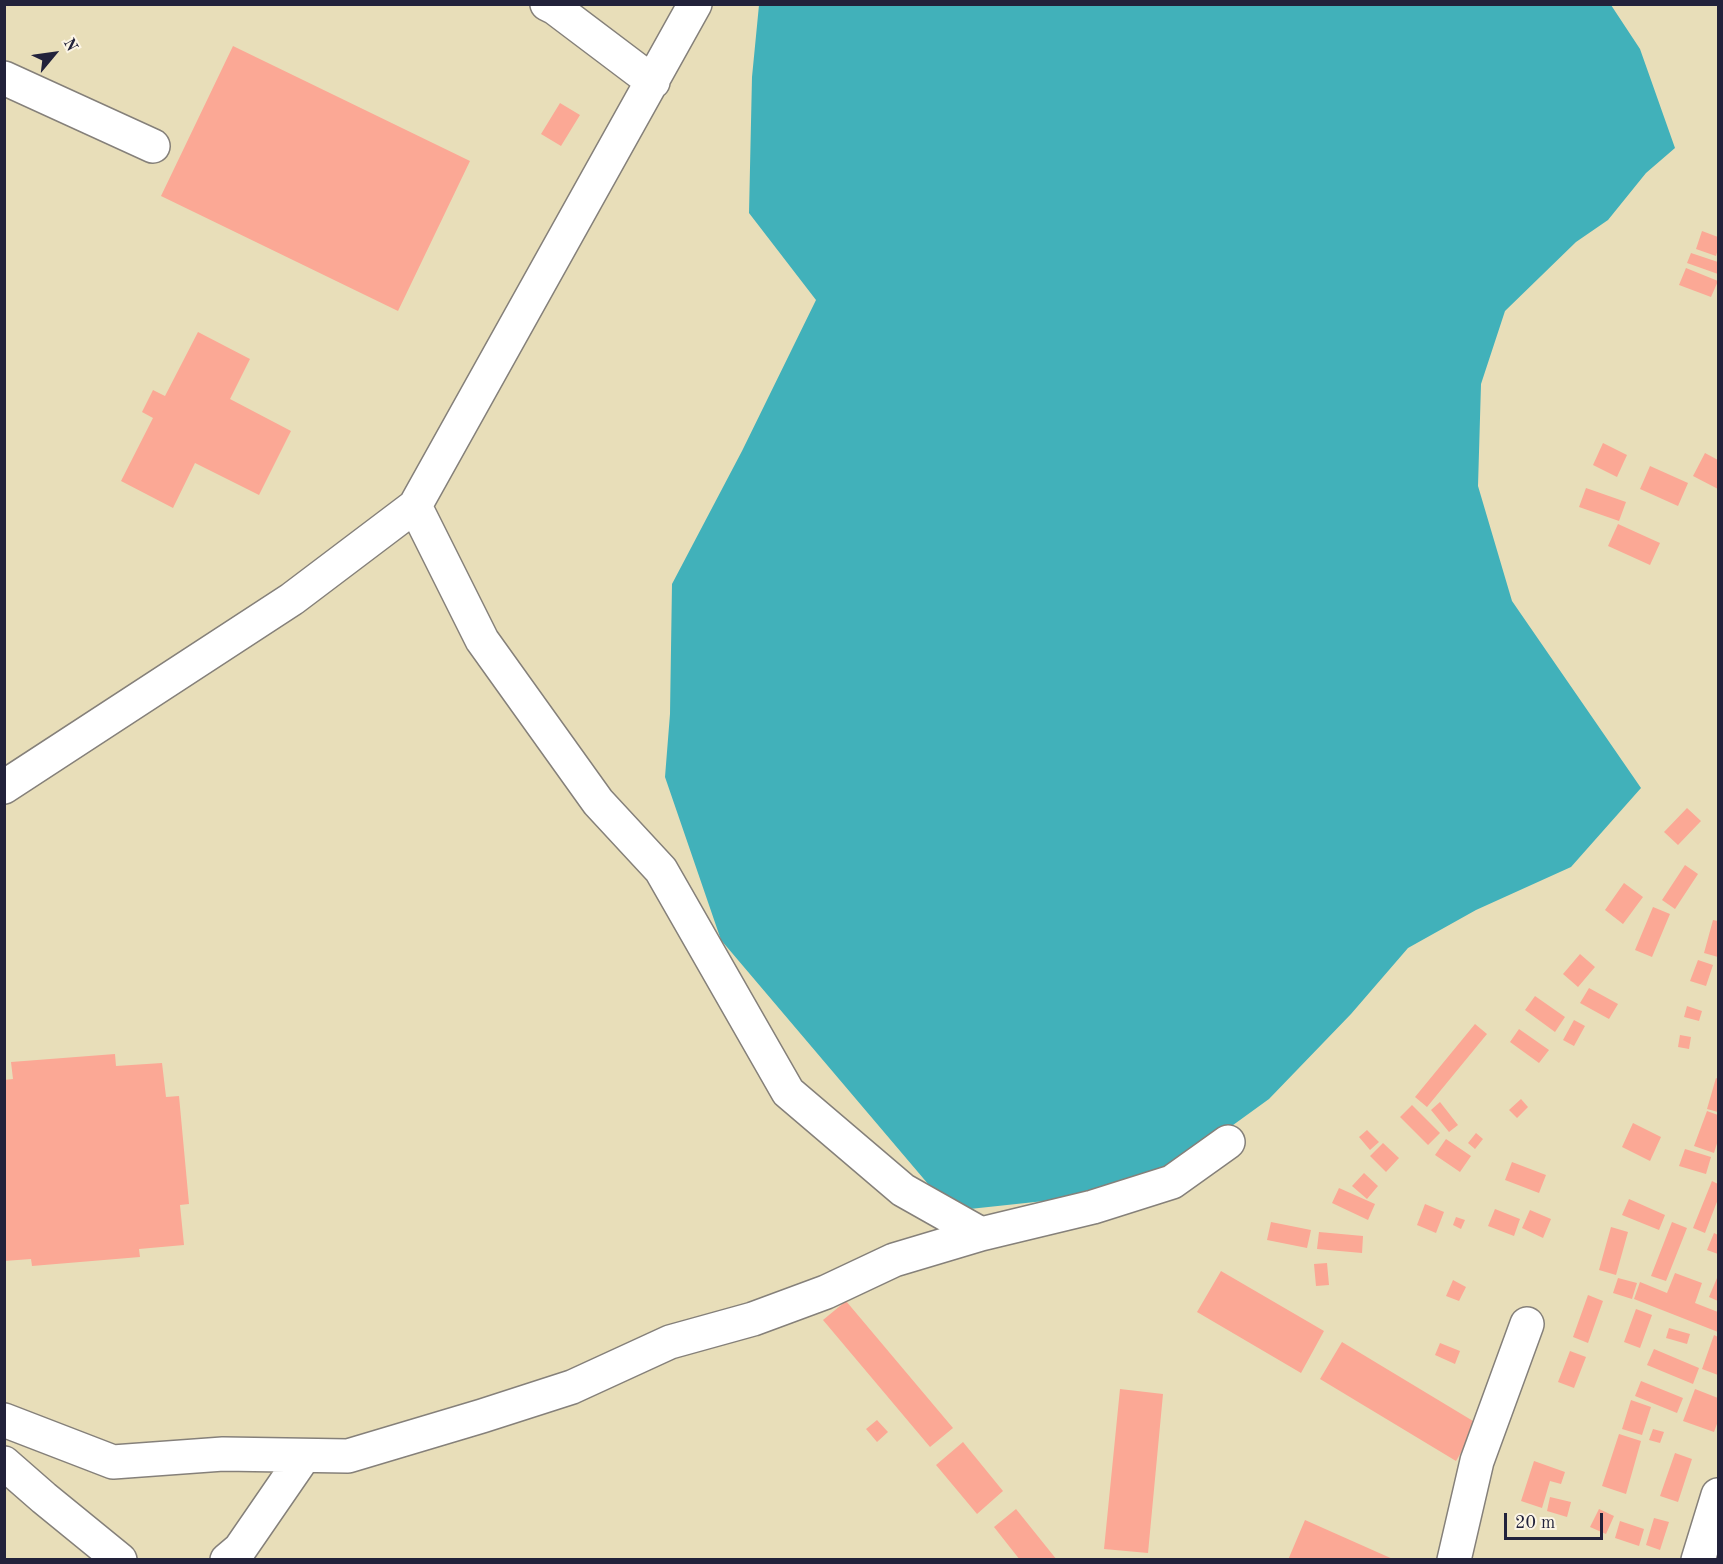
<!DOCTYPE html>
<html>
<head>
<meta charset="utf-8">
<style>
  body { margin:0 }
  #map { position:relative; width:1723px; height:1564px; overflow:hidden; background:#e8deb9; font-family:"Old Standard TT",serif }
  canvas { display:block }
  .frame { position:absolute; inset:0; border:6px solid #22223b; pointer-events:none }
  .north { position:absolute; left:24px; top:24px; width:60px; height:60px; -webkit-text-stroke:4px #fcf5e5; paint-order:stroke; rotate:61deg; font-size:16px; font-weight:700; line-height:24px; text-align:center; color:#22223b }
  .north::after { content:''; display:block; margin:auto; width:21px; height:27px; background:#22223b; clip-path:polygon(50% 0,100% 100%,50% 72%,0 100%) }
  .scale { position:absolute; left:1504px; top:1513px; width:99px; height:27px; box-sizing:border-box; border:3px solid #22223b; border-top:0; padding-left:8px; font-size:18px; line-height:21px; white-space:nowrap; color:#22223b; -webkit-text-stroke:4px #fcf5e5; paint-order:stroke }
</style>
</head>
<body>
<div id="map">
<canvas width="1723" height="1564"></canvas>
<div class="frame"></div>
<div class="north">N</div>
<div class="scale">20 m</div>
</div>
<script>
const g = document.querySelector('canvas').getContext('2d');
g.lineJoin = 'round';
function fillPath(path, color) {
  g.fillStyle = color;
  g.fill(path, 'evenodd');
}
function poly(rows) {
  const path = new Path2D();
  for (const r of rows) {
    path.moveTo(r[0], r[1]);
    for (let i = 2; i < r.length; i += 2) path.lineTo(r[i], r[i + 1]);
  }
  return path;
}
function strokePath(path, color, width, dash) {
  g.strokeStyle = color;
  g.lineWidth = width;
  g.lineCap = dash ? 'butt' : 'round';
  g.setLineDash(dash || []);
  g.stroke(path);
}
const water = poly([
  [759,5,1611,5,1640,49,1675,148,1646,173,1608,220,1576,242,1505,311,1481,384,1478,486,1512,601,1641,788,1571,867,1476,910,1408,948,1351,1014,1269,1099,1153,1183,1063,1199,951,1211,721,940,665,777,670,714,672,584,742,451,816,300,749,213,752,77]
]);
const building = poly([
  [233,46,470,161,398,311,161,196],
  [560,103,580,115,561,146,541,134],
  [1702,231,1718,237,1718,249,1716,256,1696,249],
  [1691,253,1718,262,1718,274,1687,263],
  [1686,268,1718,281,1711,297,1679,285],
  [198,332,250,359,230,399,291,431,259,495,195,463,173,508,121,481,153,418,142,412,153,390,165,396],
  [1603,443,1627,455,1617,477,1593,465],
  [1705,453,1718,460,1718,489,1693,476],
  [1650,466,1688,483,1678,506,1640,489],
  [1586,488,1626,502,1619,521,1579,507],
  [1618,524,1660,543,1650,565,1608,546],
  [1687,808,1701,821,1678,845,1664,832],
  [1685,865,1698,874,1675,909,1662,900],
  [1624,883,1643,897,1623,924,1605,910],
  [1653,907,1670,914,1652,957,1635,950],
  [1713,920,1718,921,1718,957,1704,953],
  [1580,954,1595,967,1578,987,1563,974],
  [1698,960,1713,965,1706,986,1690,981],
  [1589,988,1618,1004,1609,1019,1580,1003],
  [1535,996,1565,1017,1555,1032,1525,1010],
  [1687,1006,1702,1011,1699,1021,1684,1017],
  [1574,1020,1585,1026,1574,1046,1563,1040],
  [1475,1024,1487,1034,1427,1107,1415,1097],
  [1519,1029,1549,1050,1539,1063,1510,1042],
  [1680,1035,1691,1037,1689,1049,1678,1047],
  [115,1054,116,1066,162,1063,166,1097,179,1096,189,1204,180,1205,184,1245,139,1249,140,1257,32,1266,31,1259,4,1261,4,1080,13,1079,11,1062],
  [1716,1078,1718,1079,1718,1112,1707,1109],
  [1521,1099,1528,1107,1517,1118,1509,1110],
  [1440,1102,1458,1125,1449,1132,1431,1110],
  [1412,1105,1440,1133,1428,1145,1400,1117],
  [1707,1111,1718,1115,1718,1140,1714,1153,1694,1146],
  [1633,1123,1661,1137,1650,1161,1622,1147],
  [1367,1130,1379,1142,1370,1150,1359,1137],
  [1476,1133,1483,1139,1475,1149,1468,1143],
  [1446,1139,1471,1156,1460,1172,1435,1155],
  [1383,1143,1399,1158,1386,1172,1370,1156],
  [1685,1149,1711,1157,1706,1174,1679,1166],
  [1512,1162,1546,1175,1539,1193,1505,1180],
  [1364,1173,1378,1186,1367,1199,1352,1186],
  [1712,1181,1718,1184,1718,1199,1705,1233,1693,1228],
  [1339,1188,1375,1204,1368,1220,1332,1203],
  [1629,1199,1665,1215,1659,1230,1622,1215],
  [1425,1204,1444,1212,1436,1233,1417,1225],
  [1495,1209,1520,1219,1514,1236,1488,1226],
  [1530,1210,1551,1219,1543,1238,1522,1228],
  [1456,1217,1465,1220,1461,1229,1453,1225],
  [1271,1222,1311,1230,1307,1248,1267,1240],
  [1672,1222,1687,1228,1666,1281,1651,1276],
  [1611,1227,1628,1232,1616,1275,1599,1270],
  [1319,1232,1363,1236,1362,1253,1317,1249],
  [1714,1233,1718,1235,1718,1254,1707,1250],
  [1327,1263,1329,1285,1316,1286,1314,1264],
  [1221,1271,1324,1331,1301,1373,1197,1312],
  [1675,1273,1702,1283,1695,1303,1718,1312,1718,1332,1634,1299,1640,1282,1667,1293],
  [1618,1278,1637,1283,1632,1299,1613,1293],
  [1717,1278,1718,1279,1718,1301,1709,1297],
  [1453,1280,1466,1287,1459,1301,1446,1296],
  [1588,1295,1603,1301,1588,1343,1573,1337],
  [846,1301,953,1428,930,1447,823,1320],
  [1636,1309,1652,1315,1640,1348,1624,1342],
  [1669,1328,1690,1334,1687,1344,1666,1338],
  [1714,1335,1718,1337,1718,1375,1702,1369],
  [1342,1342,1478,1424,1456,1461,1320,1379],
  [1440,1343,1460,1351,1455,1364,1435,1355],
  [1654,1349,1699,1368,1693,1384,1647,1365],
  [1570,1351,1586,1357,1574,1388,1558,1382],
  [1641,1381,1683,1398,1677,1413,1635,1396],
  [1120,1389,1163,1394,1148,1553,1104,1549],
  [1695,1389,1718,1398,1718,1421,1714,1432,1683,1421],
  [1631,1400,1651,1407,1642,1435,1622,1429],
  [877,1420,888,1432,877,1442,866,1429],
  [1653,1429,1664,1432,1660,1443,1649,1440],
  [1619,1434,1641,1441,1626,1494,1602,1486],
  [963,1442,1003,1491,977,1514,936,1465],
  [1675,1453,1692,1459,1678,1502,1660,1496],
  [1534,1461,1565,1472,1561,1484,1550,1481,1542,1508,1521,1501],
  [1550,1497,1571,1502,1567,1517,1547,1511],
  [1016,1509,1057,1560,1020,1560,994,1527],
  [1599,1509,1614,1516,1606,1534,1590,1527],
  [1654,1518,1669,1522,1660,1550,1646,1545],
  [1305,1520,1395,1560,1288,1560],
  [1620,1521,1644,1529,1639,1546,1615,1538]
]);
const minor = poly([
  [547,4,555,8,653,82],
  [4,78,153,146],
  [415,506,482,640,598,802,661,870,788,1092,903,1190,981,1234,1093,1207,1172,1182,1228,1142],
  [4,787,292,599,415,506,695,4],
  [4,1420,113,1462,223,1454,348,1456,482,1416,572,1387,670,1342,753,1319,826,1292,894,1260,981,1234],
  [4,1463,44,1498,120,1560],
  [227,1560,240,1549,304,1456],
  [1454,1560,1477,1461,1527,1324],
  [1698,1560,1718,1495]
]);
fillPath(water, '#41b1ba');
fillPath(building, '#fba895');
strokePath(minor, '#85807a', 36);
strokePath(minor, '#fff', 33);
</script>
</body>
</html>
